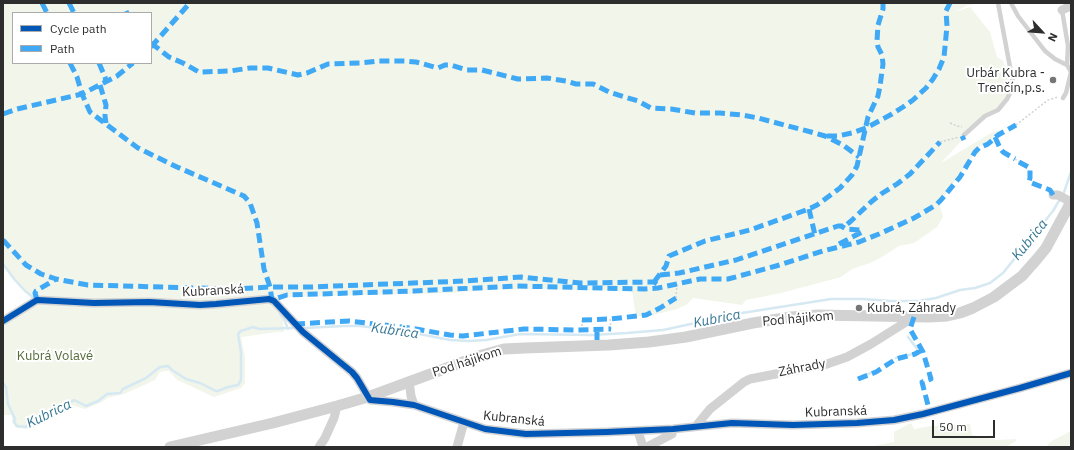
<!DOCTYPE html>
<html>
<head>
<meta charset="utf-8">
<style>
  body { margin:0 }
  #map { position:relative; width:1074px; height:450px; overflow:hidden; background:#fff; font-family:"IBM Plex Sans",sans-serif }
  canvas { display:block }
  .frame { position:absolute; inset:0; border:4px solid #2d2d2d; pointer-events:none }
  .legend { position:absolute; left:12px; top:12px; width:140px; height:52px; box-sizing:border-box; background:#fff; border:1px solid #ababab; margin:0; padding:5px 7px; list-style:none; font-size:12px; color:#2d2d2d }
  .legend li { display:flex; align-items:center; gap:8px; height:20px }
  .legend b { width:20px; border:1px solid #ababab }
  .north { position:absolute; left:1022px; top:12px; width:40px; height:40px; -webkit-text-stroke:3px #fff; paint-order:stroke; rotate:116deg; font-size:11px; font-weight:700; line-height:16px; text-align:center; color:#2d2d2d }
  .north::after { content:''; display:block; margin:auto; width:14px; height:18px; background:#2d2d2d; clip-path:polygon(50% 0,100% 100%,50% 72%,0 100%) }
  .scale { position:absolute; left:932px; top:420px; width:63px; height:18px; box-sizing:border-box; border:2px solid #2d2d2d; border-top:0; padding-left:5px; font-size:12px; line-height:14px; white-space:nowrap; color:#2d2d2d; -webkit-text-stroke:3px #fff; paint-order:stroke }
</style>
</head>
<body>
<div id="map">
<canvas width="1074" height="450"></canvas>
<div class="frame"></div>
<ul class="legend">
<li><b style="height:5px;background:#0057b8"></b>Cycle path</li>
<li><b style="height:5px;background:#3fa9f5"></b>Path</li>
</ul>
<div class="north">N</div>
<div class="scale">50 m</div>
</div>
<script>
const g = document.querySelector('canvas').getContext('2d');
g.lineJoin = 'round';
function fillPath(path, color) {
  g.fillStyle = color;
  g.fill(path, 'evenodd');
}
function poly(rows) {
  const path = new Path2D();
  for (const r of rows) {
    path.moveTo(r[0], r[1]);
    for (let i = 2; i < r.length; i += 2) path.lineTo(r[i], r[i + 1]);
  }
  return path;
}
function strokePath(path, color, width, dash) {
  g.strokeStyle = color;
  g.lineWidth = width;
  g.lineCap = dash ? 'butt' : 'round';
  g.setLineDash(dash || []);
  g.stroke(path);
}
function write(font, color, halo, rows, align = 'center') {
  g.font = font + ' "IBM Plex Sans",sans-serif';
  g.lineWidth = 4;
  g.setLineDash([]);
  g.textBaseline = 'middle';
  g.strokeStyle = halo;
  g.fillStyle = color;
  for (const [text, x, y, turn = 0] of rows) {
    g.save();
    g.translate(x, y);
    g.rotate((+turn || 0) * Math.PI / 180);
    g.textAlign = isNaN(turn) ? turn : align;
    if (halo) g.strokeText(text, 0, 0);
    g.fillText(text, 0, 0);
    g.restore();
  }
}
const green = poly([
  [3,3,996,3,984,3,968,5,955,12,970,7,990,32,997,57,1003,61,1010,82,1015,82,1014,91,1009,100,976,125,941,163,993,132,1001,130,988,142,979,147,979,148,939,203,943,217,937,227,914,243,899,246,880,258,870,263,852,269,841,277,781,293,746,300,742,305,693,298,686,305,677,309,649,316,636,316,632,291,532,289,487,290,449,293,286,297,270,295,214,302,33,298,10,276,3,264],
  [13,13,151,13,151,63,13,63],
  [38,303,272,303,282,312,284,332,277,332,241,337,245,358,245,383,241,388,214,397,184,383,177,380,169,371,166,371,160,372,155,380,124,394,107,398,102,402,85,409,72,405,66,410,39,421,35,427,31,429,16,428,12,422,12,415,3,415,3,323],
  [911,423,914,429,931,426,970,424,972,435,997,440,1016,439,1016,441,1006,447,867,447,894,442,894,432],
  [1071,431,1071,447,1046,447,1050,442]
]);
const stream = poly([
  [1063,195,1071,172],
  [3,264,15,280,25,291,34,298],
  [280,314,284,319,288,329],
  [304,328,344,326,360,326,414,333,450,340,469,341,486,340,520,334,593,335,627,333,663,330,742,313,831,299,863,299,891,301,918,301,936,298,960,290,975,288,990,283,1003,273,1053,211,1060,199],
  [896,358,913,354,917,351,918,350,908,337],
  [858,378,876,371],
  [3,383,6,387,8,404,15,419,14,422,17,426,26,427,32,420,45,416,55,409,61,409,74,400,86,406,98,401,107,394,120,393,123,389,146,378,160,367,168,366,172,370,186,379,200,383,216,391,218,391,228,387,238,385,241,380,241,352,238,334,241,331,253,327,259,329,293,328]
]);
const path = poly([
  [950,123,957,126,962,127],
  [1016,125,1048,100,1058,97],
  [940,142,959,137],
  [1015,159,1019,162],
  [676,298,677,283],
  [610,319,611,329],
  [582,320,582,330]
]);
const service = poly([
  [1011,3,1018,16,1045,51,1055,59,1067,65],
  [1062,10,1068,46,1067,65,1071,72],
  [1063,98,1066,93,1071,72],
  [964,135,985,116,998,110,1007,99,1012,89,1013,83,998,3]
]);
const minor = poly([
  [1062,10,1071,6],
  [1053,195,1058,195,1071,202],
  [3,321,37,300,94,303,149,302,200,305,216,304,269,299,274,301,303,332,352,372,357,378,370,400,393,402,414,405,485,429,526,434,607,432,673,429,732,423,793,425,857,423,894,420,923,414,1020,388,1071,373],
  [409,381,411,396,414,405],
  [696,426,710,409,744,382,750,379,827,364,847,357,871,344,914,317],
  [638,431,643,447],
  [319,447,325,438,334,418,337,406],
  [457,447,464,422],
  [647,447,672,434,673,429]
]);
const tertiary = poly([
  [170,447,273,423,337,406,368,397,482,355,504,349,525,348,609,345,649,342,686,337,753,323,791,317,818,315,929,317,947,316,960,313,973,308,994,297,1022,276,1037,259,1046,248,1071,202]
]);
const quiet = poly([
  [42,3,47,13],
  [69,3,74,13],
  [126,11,127,13],
  [151,43,169,57,183,63,199,72,230,71,250,68,268,68,298,75,307,73,328,64,360,63,378,61,405,61,416,62,438,68,445,65,451,65,467,70,482,70,518,79,547,78,566,81,576,84,593,84,609,92,638,101,651,108,671,109,695,113,720,113,742,115,758,118,811,132,825,136,843,145,859,157],
  [151,47,188,5],
  [70,63,77,77,82,94,90,112,138,148,177,167,244,196,250,203,257,223,264,269,270,287,272,300,287,295,414,291,516,286,644,289,658,288,700,279,728,279,776,266,823,251,859,242,879,234,914,218,936,205,941,200,960,177,975,152,979,148,988,144,998,135,1016,125],
  [99,63,105,77,106,82],
  [100,85,106,105,105,116,106,123],
  [3,114,17,109,82,94,117,76,133,63],
  [827,136,838,136,852,133,866,128,892,114,903,107,913,100,926,88,933,79,939,69,944,57,947,26,946,11,950,3],
  [962,136,964,140],
  [995,137,1000,148,1003,152,1015,159],
  [1019,162,1030,168,1030,178,1029,182,1050,190,1053,195],
  [809,209,815,235],
  [3,240,26,265,41,274,56,279,88,285,234,289,270,287,310,287,465,281,521,277,581,283,654,282,661,287],
  [839,244,862,232,862,231,861,230,846,229,841,226],
  [660,275,679,273,736,260,838,226,845,226,851,221,871,202,881,194,897,184,910,174,940,142],
  [654,282,666,266,669,256,705,241,750,230,809,209,817,205,840,188,852,175,857,166,868,117,878,96,880,86,883,64,882,55,878,47,877,41,878,25,883,9,883,3],
  [37,300,35,293,36,291,56,279],
  [914,317,910,329,923,352,931,379,922,382,928,405],
  [582,320,610,319,646,315,660,308,676,298],
  [295,324,349,321,410,328,450,335,463,336,524,329,576,330,611,329],
  [597,330,597,340],
  [858,379,876,372,896,359,915,354,922,350]
]);
const cycleway = poly([
  [3,321,37,300,94,303,149,302,200,305,216,304,269,299,274,301,303,332,352,372,357,378,370,400,393,402,414,405,485,429,526,434,607,432,673,429,732,423,793,425,857,423,894,420,923,414,1020,388,1071,373]
]);
const markers = [
  [1053,80,4,"#767676"],
  [859,308,4,"#767676"]
];
const poiNames = [
  ["Urbár Kubra -",1045,73],
  ["Trenčín,p.s.",1045,88],
  ["Kubrá, Záhrady",867,308,"left"]
];
const streetNames = [
  ["Kubranská",213,291,-3],
  ["Pod hájikom",798,319,-5],
  ["Pod hájikom",467,362,-18],
  ["Záhrady",802,368,-11],
  ["Kubranská",836,412,-2],
  ["Kubranská",514,419,6]
];
const parkNames = [
  ["Kubrá Volavé",55,356]
];
const waterNames = [
  ["Kubrica",1030,240,-51],
  ["Kubrica",717,319,-11],
  ["Kubrica",395,331,8],
  ["Kubrica",49,414,-26]
];
fillPath(green, '#f1f5ea');
strokePath(stream, '#d6e9f2', 2.5);
strokePath(path, '#d2d2d2', 1.5, [2, 2]);
strokePath(service, '#d2d2d2', 4.5);
strokePath(minor, '#d2d2d2', 9);
strokePath(tertiary, '#d2d2d2', 11);
strokePath(quiet, '#3fa9f5', 5, [10, 5]);
strokePath(cycleway, '#0057b8', 6);
for (const [x, y, r, color] of markers) {
  const dot = new Path2D();
  dot.arc(x, y, r, 0, 2 * Math.PI);
  g.fillStyle = color;
  g.fill(dot);
  strokePath(dot, '#fff', 1.5);
}
write('13px', '#2d2d2d', '#fff', poiNames, 'right');
write('13px', '#2d2d2d', '#fff', streetNames);
write('13px', '#546b38', '#fff', parkNames);
write('italic 14px', '#367793', '#fff', waterNames);
</script>
</body>
</html>
